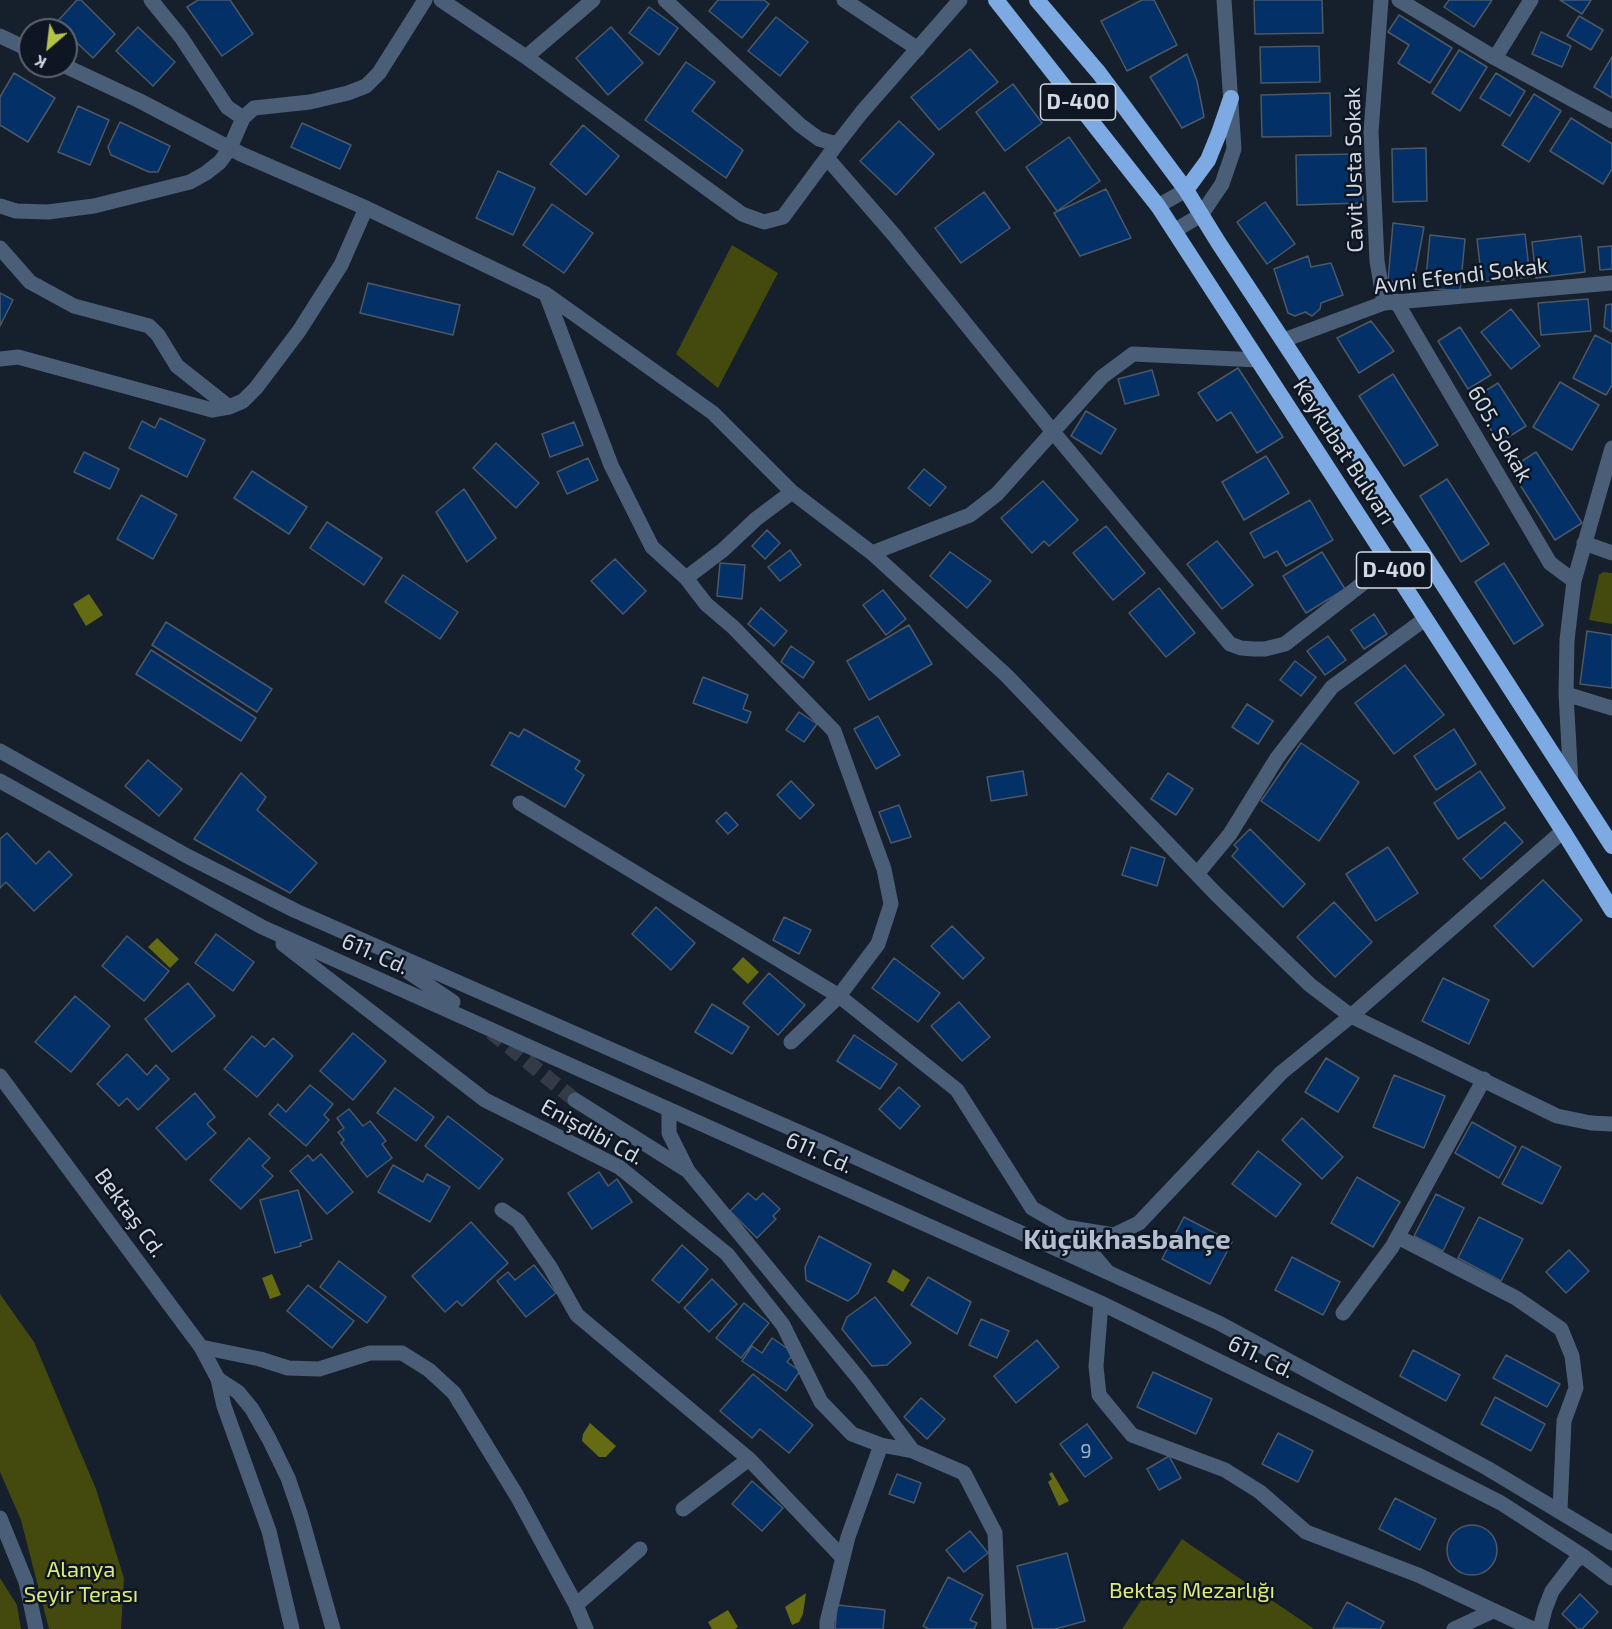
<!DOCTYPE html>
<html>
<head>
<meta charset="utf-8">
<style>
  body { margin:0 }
  #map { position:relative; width:1612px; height:1629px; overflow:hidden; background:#161f2c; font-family:"Exo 2",sans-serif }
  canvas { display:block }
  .north { position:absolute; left:18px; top:18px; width:60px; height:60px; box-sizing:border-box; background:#0d1622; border:2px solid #5c646e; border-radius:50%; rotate:208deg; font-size:16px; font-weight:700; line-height:24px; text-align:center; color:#d2d9e1 }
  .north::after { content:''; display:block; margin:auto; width:21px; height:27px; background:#b6c148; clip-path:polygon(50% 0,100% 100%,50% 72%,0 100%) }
</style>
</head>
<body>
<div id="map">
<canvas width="1612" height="1629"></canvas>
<div class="north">K</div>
</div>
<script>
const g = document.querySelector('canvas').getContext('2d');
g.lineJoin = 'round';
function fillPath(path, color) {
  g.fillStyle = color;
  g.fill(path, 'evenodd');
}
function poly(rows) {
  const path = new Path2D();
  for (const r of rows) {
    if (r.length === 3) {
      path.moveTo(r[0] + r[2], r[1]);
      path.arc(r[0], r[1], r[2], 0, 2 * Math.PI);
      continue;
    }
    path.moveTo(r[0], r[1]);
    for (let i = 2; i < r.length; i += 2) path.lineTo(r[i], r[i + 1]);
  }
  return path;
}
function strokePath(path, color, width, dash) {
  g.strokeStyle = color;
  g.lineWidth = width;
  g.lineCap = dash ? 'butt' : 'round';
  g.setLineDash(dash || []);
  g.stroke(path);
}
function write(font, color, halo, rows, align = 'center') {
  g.font = font + ' "Exo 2",sans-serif';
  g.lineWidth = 5;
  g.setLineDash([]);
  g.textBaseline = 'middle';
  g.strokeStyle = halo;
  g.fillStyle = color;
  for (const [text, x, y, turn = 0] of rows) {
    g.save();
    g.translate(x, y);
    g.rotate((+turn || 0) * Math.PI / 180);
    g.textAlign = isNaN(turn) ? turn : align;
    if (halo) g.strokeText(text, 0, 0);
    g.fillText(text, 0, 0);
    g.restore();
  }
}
const green = poly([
  [732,245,778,273,718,388,676,354],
  [1603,572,1612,573,1612,624,1589,620,1599,575],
  [0,1294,34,1342,96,1489,124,1578,121,1629,49,1629,21,1520,0,1472],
  [1182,1539,1314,1629,1122,1629],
  [0,1578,17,1605,21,1629,0,1629]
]);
const water = poly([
  [89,594,103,615,86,626,73,604],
  [157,938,179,959,170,968,148,947],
  [743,957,759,972,748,984,732,969],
  [893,1269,910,1280,903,1292,887,1282],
  [272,1274,281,1295,270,1299,262,1278],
  [590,1423,616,1446,606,1457,599,1457,582,1441,583,1434],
  [1052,1472,1069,1501,1059,1506,1048,1482,1052,1479,1049,1474],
  [806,1593,803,1614,799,1622,792,1625,785,1607],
  [728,1610,738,1627,735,1629,712,1629,708,1622]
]);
const building = poly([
  [77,0,81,0,115,34,93,58,56,23,77,0],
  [198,0,230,0,253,34,222,56,187,7,198,0],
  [718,0,764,0,769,4,742,38,709,11,718,0],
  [1142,0,1154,0,1177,45,1127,71,1101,21,1142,0],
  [1254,0,1322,0,1323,33,1255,34,1254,0],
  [1449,0,1492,0,1474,27,1444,7,1449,0],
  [1560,0,1591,0,1582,14,1560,0],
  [649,7,678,28,659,55,629,33,649,7],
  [1399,15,1452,48,1430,83,1398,63,1409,45,1388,32,1399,15],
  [1579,16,1603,30,1591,50,1567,36,1579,16],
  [776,17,808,42,780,76,748,51,776,17],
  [138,27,175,62,153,86,116,51,138,27],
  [611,27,643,63,608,95,576,58,611,27],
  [1541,32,1571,46,1562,67,1532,54,1541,32],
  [1319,46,1320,82,1261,83,1260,47,1319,46],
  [970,49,998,82,939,130,911,97,970,49],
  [1459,50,1487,67,1460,111,1432,93,1459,50],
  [1187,54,1197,81,1204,117,1182,128,1150,77,1187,54],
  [1612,57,1612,98,1594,87,1612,57],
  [686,62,715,82,692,111,743,150,726,178,645,120,686,62],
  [14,73,55,98,28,142,0,125,0,97,14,73],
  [1496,73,1525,91,1510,116,1480,98,1496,73],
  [1013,84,1042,123,1005,151,976,112,1013,84],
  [1330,93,1331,136,1262,137,1261,95,1330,93],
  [1534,94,1561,111,1529,162,1502,145,1534,94],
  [78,106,109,120,90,165,58,152,78,106],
  [1571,118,1612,144,1612,169,1603,184,1550,151,1571,118],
  [899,121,934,154,896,195,860,161,899,121],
  [120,122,170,146,158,172,149,172,111,155,108,147,120,122],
  [302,123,351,145,340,169,291,147,302,123],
  [583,125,619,156,586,195,550,164,583,125],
  [1069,137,1100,181,1057,211,1026,167,1069,137],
  [1426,148,1427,201,1393,202,1392,149,1426,148],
  [1361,154,1363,203,1297,205,1296,155,1361,154],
  [498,171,535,188,513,235,476,218,498,171],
  [1106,189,1131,238,1080,256,1054,213,1106,189],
  [984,192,1010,228,961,263,935,228,984,192],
  [1265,202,1295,244,1267,264,1237,222,1265,202],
  [552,204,593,233,564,273,523,245,552,204],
  [1393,223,1424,227,1413,286,1388,281,1393,223],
  [1525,234,1530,277,1482,282,1477,239,1525,234],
  [1430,235,1465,239,1460,291,1425,288,1430,235],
  [1581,236,1585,272,1536,278,1532,242,1581,236],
  [1612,246,1612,269,1600,270,1598,247,1612,246],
  [1308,256,1311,267,1331,263,1343,295,1321,303,1320,309,1312,316,1305,312,1295,316,1288,313,1274,269,1308,256],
  [368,283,460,305,453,335,360,313,368,283],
  [0,293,13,300,0,326,0,293],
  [1588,299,1591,331,1541,335,1538,303,1588,299],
  [1612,304,1612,332,1604,327,1606,305,1612,304],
  [1511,309,1540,346,1511,369,1481,332,1511,309],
  [1371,321,1394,351,1359,373,1337,338,1371,321],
  [1460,327,1491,375,1468,389,1438,341,1460,327],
  [1595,335,1612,344,1612,385,1606,395,1573,378,1595,335],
  [1238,368,1283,437,1257,453,1231,412,1217,421,1198,393,1238,368],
  [1152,370,1159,395,1125,404,1118,379,1152,370],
  [1393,374,1438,445,1404,466,1359,396,1393,374],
  [1560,382,1599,405,1572,450,1533,427,1560,382],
  [1498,383,1526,426,1499,443,1472,399,1498,383],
  [1086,411,1116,429,1101,454,1071,436,1086,411],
  [160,418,205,440,187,477,129,448,142,421,155,428,160,418],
  [574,422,583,445,550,457,542,434,574,422],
  [496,443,539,483,516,508,473,468,496,443],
  [84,452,119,469,110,489,74,472,84,452],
  [1536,452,1582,523,1555,540,1510,469,1536,452],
  [1266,456,1289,493,1244,520,1222,482,1266,456],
  [588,458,598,480,567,494,557,472,588,458],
  [924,469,946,487,930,506,908,488,924,469],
  [252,471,307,507,289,534,234,498,252,471],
  [1447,479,1489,544,1461,562,1420,496,1447,479],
  [1043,481,1078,520,1049,546,1044,541,1032,553,1001,518,1043,481],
  [464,489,496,538,467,562,436,512,464,489],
  [141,495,177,515,153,559,117,539,141,495],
  [1310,500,1333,540,1286,566,1277,551,1264,558,1250,533,1310,500],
  [327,522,382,558,364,585,310,548,327,522],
  [1106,526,1145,573,1113,600,1073,553,1106,526],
  [767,530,780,543,765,559,752,546,767,530],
  [1217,541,1253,585,1222,609,1187,564,1217,541],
  [790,550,801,565,780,581,768,567,790,550],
  [950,552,991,581,967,608,930,576,950,552],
  [1322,552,1345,589,1306,613,1283,576,1322,552],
  [615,559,646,591,623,614,591,581,615,559],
  [720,563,745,565,742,599,717,596,720,563],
  [1504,563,1543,625,1514,644,1475,582,1504,563],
  [403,575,458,612,440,639,385,602,403,575],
  [1159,588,1195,633,1166,657,1129,613,1159,588],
  [883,590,906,619,886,635,863,605,883,590],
  [761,608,787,631,774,646,748,624,761,608],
  [1374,614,1387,634,1364,649,1351,630,1374,614],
  [166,622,272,689,257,712,152,645,166,622],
  [909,625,932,664,869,700,847,661,909,625],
  [1587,631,1612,635,1612,688,1580,684,1587,631],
  [1328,636,1346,660,1325,675,1307,651,1328,636],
  [791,646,814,662,803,678,781,662,791,646],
  [151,650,256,718,241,741,136,674,151,650],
  [1295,661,1316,677,1301,696,1280,680,1295,661],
  [1405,665,1444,715,1394,754,1355,703,1405,665],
  [703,677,748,695,743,709,751,712,747,723,693,703,703,677],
  [1247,704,1273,721,1258,744,1232,727,1247,704],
  [799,712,817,724,804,742,786,730,799,712],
  [878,716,900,755,876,769,854,729,878,716],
  [524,729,580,761,575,769,584,775,565,807,491,765,510,732,519,737,524,729],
  [1454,729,1476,764,1436,790,1414,756,1454,729],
  [1301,743,1359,782,1319,841,1261,801,1301,743],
  [148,760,182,789,159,816,125,786,148,760],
  [1023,771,1027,795,991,801,987,777,1023,771],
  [1480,771,1505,808,1458,839,1434,803,1480,771],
  [241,773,266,797,257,810,317,863,290,893,194,839,241,773],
  [1168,773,1193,789,1176,815,1151,799,1168,773],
  [791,781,814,805,800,819,777,795,791,781],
  [899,805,911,837,891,843,879,812,899,805],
  [726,812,738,825,728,834,716,821,726,812],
  [1505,822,1523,842,1481,879,1463,859,1505,822],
  [1250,829,1305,884,1283,907,1232,856,1238,849,1234,845,1250,829],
  [7,833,36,864,49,851,72,875,34,911,6,882,0,888,0,839,7,833],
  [1131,847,1165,858,1157,886,1122,875,1131,847],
  [1388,847,1418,893,1376,921,1346,874,1388,847],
  [1543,880,1582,920,1533,967,1494,926,1543,880],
  [1334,902,1372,942,1335,977,1297,937,1334,902],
  [656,907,695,943,671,970,632,934,656,907],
  [784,917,811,930,799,954,773,940,784,917],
  [952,926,984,958,963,979,931,946,952,926],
  [216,934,254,962,233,991,195,963,216,934],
  [127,936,169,971,144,1001,102,966,127,936],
  [894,958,940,993,918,1022,872,988,894,958],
  [769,973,805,1005,778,1035,743,1003,769,973],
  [1443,978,1489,1000,1469,1044,1422,1021,1443,978],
  [188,983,215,1016,172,1052,145,1019,188,983],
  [75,996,110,1026,71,1072,35,1042,75,996],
  [959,1002,990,1037,962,1061,931,1026,959,1002],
  [712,1004,749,1027,732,1054,695,1032,712,1004],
  [353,1033,386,1061,353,1100,320,1071,353,1033],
  [854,1035,897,1064,880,1089,837,1061,854,1035],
  [252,1036,265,1047,273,1038,293,1056,257,1097,224,1069,252,1036],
  [127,1054,147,1075,156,1065,169,1079,138,1110,127,1098,119,1106,97,1084,127,1054],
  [1326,1058,1359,1078,1338,1112,1305,1092,1326,1058],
  [1394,1075,1445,1096,1424,1148,1373,1127,1394,1075],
  [310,1085,333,1104,324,1115,329,1120,306,1146,269,1114,278,1104,286,1112,310,1085],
  [899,1087,920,1106,900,1129,879,1109,899,1087],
  [395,1088,434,1117,416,1141,377,1113,395,1088],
  [195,1093,215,1117,207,1124,216,1133,186,1160,156,1128,195,1093],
  [349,1109,363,1126,370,1121,386,1141,382,1144,392,1158,367,1177,341,1143,344,1140,338,1132,344,1128,337,1118,349,1109],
  [448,1116,503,1159,479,1189,425,1146,448,1116],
  [1302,1118,1343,1157,1322,1179,1282,1140,1302,1118],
  [1472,1122,1516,1147,1499,1178,1455,1153,1472,1122],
  [249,1138,270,1158,262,1166,273,1176,241,1209,210,1180,249,1138],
  [1522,1146,1561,1167,1542,1204,1502,1184,1522,1146],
  [1258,1151,1301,1184,1276,1217,1232,1184,1258,1151],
  [321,1154,353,1192,327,1214,290,1171,308,1155,313,1161,321,1154],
  [393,1165,423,1182,427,1174,450,1187,430,1222,378,1192,393,1165],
  [599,1172,608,1186,617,1179,632,1202,592,1229,568,1193,599,1172],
  [1357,1177,1400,1202,1373,1247,1331,1223,1357,1177],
  [298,1190,312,1239,300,1243,301,1246,275,1253,260,1200,298,1190],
  [748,1193,756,1200,763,1193,780,1209,773,1216,776,1219,757,1238,730,1211,748,1193],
  [1436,1194,1464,1208,1443,1251,1414,1236,1436,1194],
  [1184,1217,1232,1242,1210,1284,1162,1259,1184,1217],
  [1479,1217,1523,1239,1501,1281,1458,1258,1479,1217],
  [471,1222,508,1263,462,1306,457,1301,445,1312,412,1276,471,1222],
  [819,1236,871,1264,858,1293,848,1301,806,1280,805,1267,819,1236],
  [682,1245,708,1269,679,1303,652,1280,682,1245],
  [1569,1250,1589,1271,1566,1293,1546,1272,1569,1250],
  [1292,1257,1340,1282,1323,1315,1275,1290,1292,1257],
  [339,1261,386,1297,367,1323,320,1287,339,1261],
  [534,1265,556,1293,526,1317,497,1281,508,1272,515,1280,534,1265],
  [928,1277,971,1302,957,1334,911,1305,928,1277],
  [712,1279,737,1304,709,1332,684,1308,712,1279],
  [308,1285,354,1321,332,1348,287,1311,308,1285],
  [875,1297,911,1343,887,1365,872,1366,842,1329,847,1317,875,1297],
  [744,1303,769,1323,741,1358,716,1338,744,1303],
  [981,1319,1009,1331,997,1358,969,1345,981,1319],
  [772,1338,794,1353,787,1362,800,1371,786,1391,742,1361,752,1346,762,1353,772,1338],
  [1037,1340,1059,1367,1016,1403,994,1376,1037,1340],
  [1413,1350,1460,1375,1446,1401,1400,1376,1413,1350],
  [1506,1355,1560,1384,1547,1407,1493,1378,1506,1355],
  [1153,1372,1212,1399,1196,1434,1137,1407,1153,1372],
  [753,1374,813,1425,789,1453,760,1429,752,1438,720,1411,753,1374],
  [1495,1397,1545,1424,1531,1451,1481,1424,1495,1397],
  [921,1398,945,1419,927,1439,904,1417,921,1398],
  [1087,1424,1112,1458,1085,1477,1060,1444,1087,1424],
  [1278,1433,1313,1451,1298,1482,1262,1464,1278,1433],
  [1169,1456,1181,1478,1159,1490,1147,1469,1169,1456],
  [897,1474,921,1483,914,1503,889,1494,897,1474],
  [752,1481,783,1508,762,1531,732,1504,752,1481],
  [1395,1498,1436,1519,1420,1550,1379,1529,1395,1498],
  [1472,1550,25],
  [970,1531,988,1553,964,1572,946,1550,970,1531],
  [1067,1553,1085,1621,1055,1629,1033,1629,1017,1566,1067,1553],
  [948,1577,983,1595,970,1620,977,1623,974,1629,929,1629,923,1626,948,1577],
  [1580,1594,1598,1612,1582,1629,1578,1629,1562,1614,1580,1594],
  [1347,1602,1384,1622,1380,1629,1333,1628,1347,1602],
  [837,1605,885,1610,883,1629,835,1629,837,1605]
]);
const minorTunnel = poly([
  [491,1032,575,1100]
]);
const minor = poly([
  [151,0,181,37,227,107,243,118],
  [441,0,526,57,742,214,764,222,783,217,837,144],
  [665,0,800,125,819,139,837,144,862,112,960,0],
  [844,0,918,49],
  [1381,0,1371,132,1377,261,1384,303],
  [1399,0,1495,58,1612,121],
  [0,36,30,50],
  [526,57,593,0],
  [1495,58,1531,0],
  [65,66,140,101,241,154,366,208,546,294,713,413,792,492,872,553,1006,675,1217,895,1310,985,1351,1016,1557,1116,1591,1123,1612,1124],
  [827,158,894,235,1054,433,1230,644,1241,648,1254,649,1265,649,1285,644,1389,563],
  [0,206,16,211,48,212,94,206,190,182,206,173,220,162,230,148,243,118,254,108,310,102,348,93,366,86,379,73,425,0],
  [1158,206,1186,190],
  [1174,231,1201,215,1222,184,1234,149,1224,0],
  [0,248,30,282,74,306,149,326,158,335,177,366,229,407],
  [546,294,611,465,652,547,686,578],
  [1396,301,1550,563,1574,581],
  [1284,340,1384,303,1612,283],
  [0,359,18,357,212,410,229,407,243,401,256,388,299,331,341,265,366,208],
  [1584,543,1612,553],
  [872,553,970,515,997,494,1102,377,1133,354,1258,360],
  [1566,694,1612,708],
  [0,751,187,856,296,911,824,1143,1219,1323,1487,1468,1612,1543],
  [0,781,262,927,1101,1303,1320,1411,1501,1503,1583,1556,1612,1578],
  [1571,783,1566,694,1567,640,1574,581,1612,448],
  [520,803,839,996,957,1090,1032,1208,1065,1227,1114,1235,1139,1223,1281,1073,1351,1016,1563,831],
  [1197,874,1230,834,1277,758,1332,687,1425,619],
  [283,944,485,1100,619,1167,727,1254,783,1325,821,1402,852,1434,881,1445,913,1451],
  [398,965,453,1002],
  [791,1042,839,996,878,944,891,904,884,869,834,731,733,627,706,604,686,578,723,550,756,519,792,492],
  [0,1076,201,1347,218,1379],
  [575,1100,688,1171],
  [669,1111,669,1133,688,1171,860,1380,913,1451,964,1473,995,1533,999,1629],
  [502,1210,518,1221,550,1267,577,1315,749,1459,843,1558],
  [1065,1227,1090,1251,1106,1270],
  [1398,1237,1516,1298,1561,1329,1572,1356,1576,1388,1564,1421,1560,1510],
  [1101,1303,1096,1366,1099,1395,1132,1435,1225,1470,1260,1492,1306,1532,1418,1575,1533,1629],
  [1343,1313,1392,1247,1484,1079],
  [201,1347,260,1359,288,1368,319,1369,370,1353,402,1353,429,1370,454,1393,517,1496,576,1605,586,1629],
  [683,1509,749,1459],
  [576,1605,640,1549],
  [827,1629,827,1622,848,1537,881,1445],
  [1454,1629,1493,1611],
  [1540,1629,1545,1609,1552,1591,1575,1561,1583,1556]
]);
const tertiary = poly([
  [218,1379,238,1392,252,1409,269,1439,288,1478,301,1516,333,1629],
  [218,1379,224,1406,269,1531,292,1629],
  [0,1518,26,1582,36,1629]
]);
const trunk = poly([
  [996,0,1158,206,1563,831,1612,910],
  [1037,0,1099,73,1186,190,1218,242,1430,564,1612,846],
  [1186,190,1208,160,1219,133,1231,98]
]);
const numberNames = [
  ["9",1086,1451]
];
const shields = [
  [1078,102,75],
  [1394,570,75]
];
const shieldNames = [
  ["D-400",1078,102],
  ["D-400",1394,570]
];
const streetNames = [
  ["Cavit Usta Sokak",1354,170,-91],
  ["Avni Efendi Sokak",1461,276,-7],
  ["605. Sokak",1500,434,60],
  ["Keykubat Bulvarı",1344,452,57],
  ["611. Cd.",375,954,24],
  ["Enişdibi Cd.",592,1132,29],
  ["611. Cd.",819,1153,24],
  ["Bektaş Cd.",130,1213,54],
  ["611. Cd.",1261,1357,26]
];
const parkNames = [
  ["Alanya",81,1570],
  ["Seyir Terası",81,1595],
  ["Bektaş Mezarlığı",1192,1591]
];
const districtNames = [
  ["Küçükhasbahçe",1127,1240]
];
fillPath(green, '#44490d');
fillPath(water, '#646b13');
fillPath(building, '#033066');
strokePath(building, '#4d5866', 1.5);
strokePath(minorTunnel, '#323b47', 15, [15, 8]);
strokePath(minor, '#4b5e78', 15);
strokePath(tertiary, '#4b5e78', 15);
strokePath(trunk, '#7eaae4', 16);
write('20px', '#9eafc2', null, numberNames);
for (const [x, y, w] of shields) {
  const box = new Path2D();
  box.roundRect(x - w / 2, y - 18, w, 36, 4.5);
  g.fillStyle = '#0d1622';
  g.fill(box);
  strokePath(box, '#d2d9e1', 1.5);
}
write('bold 21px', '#d2d9e1', null, shieldNames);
write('22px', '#d2d9e1', '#0d1622', streetNames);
write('22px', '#dde97a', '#0d1622', parkNames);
write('bold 28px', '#b3bfd0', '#0d1622', districtNames);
</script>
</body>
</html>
